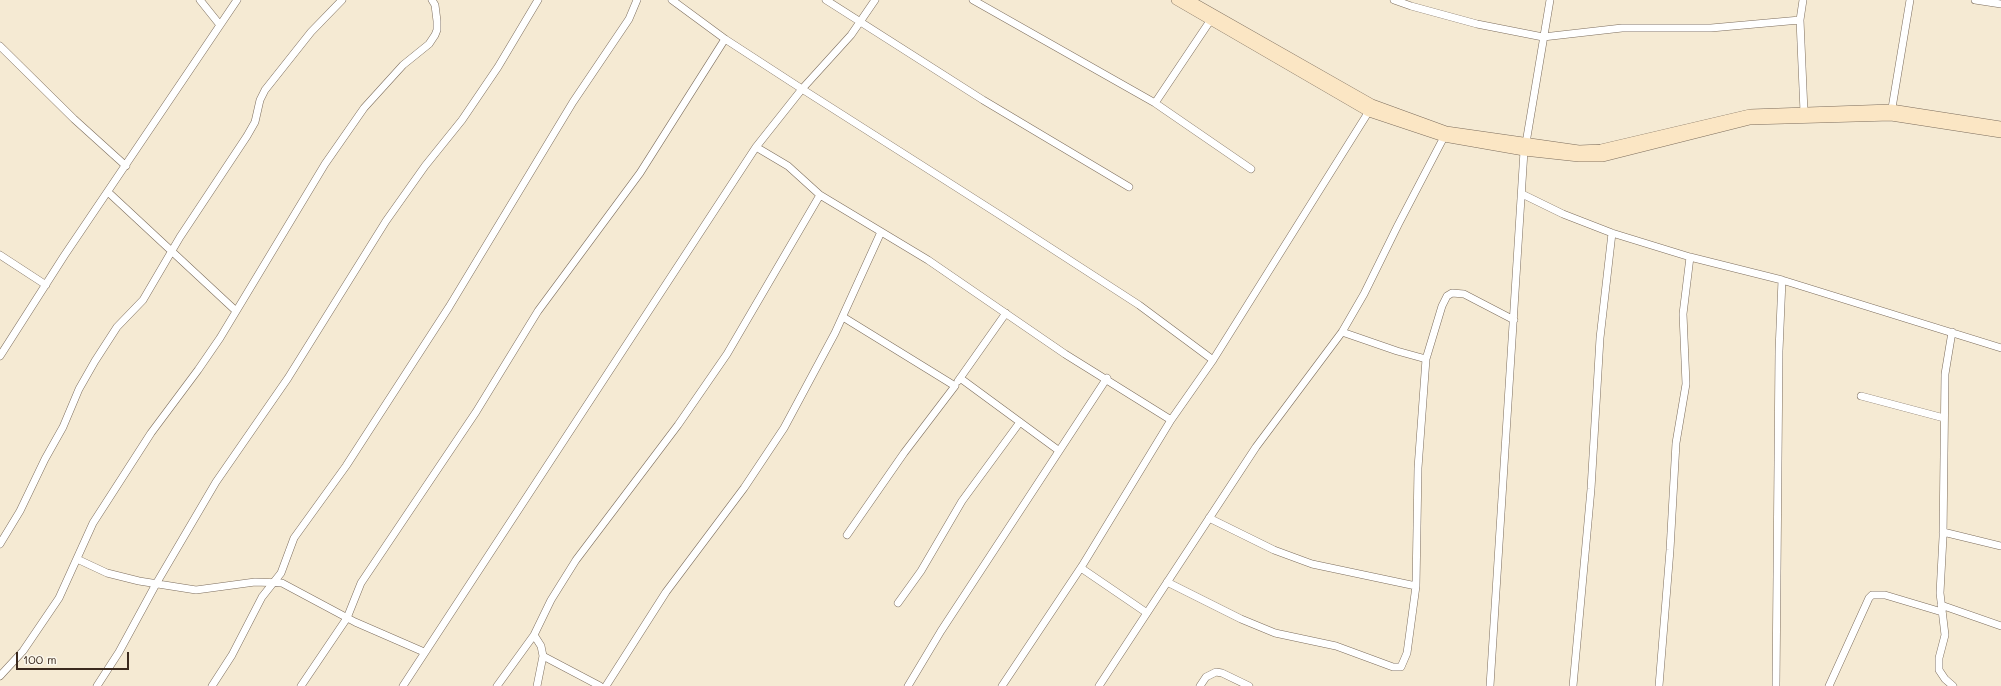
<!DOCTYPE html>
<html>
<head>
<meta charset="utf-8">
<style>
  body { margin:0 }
  #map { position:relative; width:2001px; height:686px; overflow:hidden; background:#f5ead3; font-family:Mali,sans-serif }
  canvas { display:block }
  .scale { position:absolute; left:16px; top:652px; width:113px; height:18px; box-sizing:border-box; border:2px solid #3b2a1e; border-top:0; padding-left:5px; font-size:12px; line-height:14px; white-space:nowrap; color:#3b2a1e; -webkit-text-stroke:3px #fbf7ec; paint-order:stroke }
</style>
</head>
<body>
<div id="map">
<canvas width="2001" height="686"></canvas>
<div class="scale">100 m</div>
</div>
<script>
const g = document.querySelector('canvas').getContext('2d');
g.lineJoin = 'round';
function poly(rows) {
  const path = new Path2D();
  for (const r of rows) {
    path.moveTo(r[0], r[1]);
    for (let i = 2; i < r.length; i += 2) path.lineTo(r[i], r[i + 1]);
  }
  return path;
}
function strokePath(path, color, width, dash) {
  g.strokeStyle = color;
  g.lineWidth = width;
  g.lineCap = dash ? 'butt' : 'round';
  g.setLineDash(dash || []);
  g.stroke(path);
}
const street = poly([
  [200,0,220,25],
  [672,0,725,39,802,89,1003,217,1139,305,1213,360],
  [826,0,983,100,1129,187],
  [973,0,1155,103,1251,169],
  [1394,0,1411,6,1477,24,1543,37,1622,28,1711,28,1800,20],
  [1803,0,1800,20,1804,112],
  [1975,0,2001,4],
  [0,46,74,119,126,166],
  [1155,103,1210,21],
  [1891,114,1910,0],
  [1526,143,1550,0],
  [756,147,788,166,820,195,928,260,1065,354,1171,420],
  [108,192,236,311],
  [1522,194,1563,214,1612,233,1690,257,1782,280,2001,348],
  [0,255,46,285],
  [843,317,955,386,904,453,847,535],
  [1342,332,1397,351,1426,359],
  [1952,332,1945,374,1943,537,1940,593,1945,635,1939,658,1939,670,1945,679,1953,686],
  [0,356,64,256,237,0],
  [960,378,1058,450],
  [958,381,1006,313],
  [1861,396,1944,418],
  [1209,518,1274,550,1312,564,1416,586],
  [1943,532,2001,546],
  [0,544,20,511,45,459,63,427,79,389,95,361,117,327,143,300,180,237,247,136,255,122,260,100,265,90,311,32,342,0],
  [77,559,107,573,139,581,196,590,255,582,282,583,355,622,424,652],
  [1081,568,1147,613],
  [1167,582,1241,619,1275,633,1336,646,1393,667,1401,667,1407,653,1416,586,1418,468,1426,359,1442,306,1447,296,1452,293,1464,294,1514,320],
  [898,603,921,571,962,501,1020,422],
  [1941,605,2001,626],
  [534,635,541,646,543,656,537,686],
  [543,656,600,686],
  [0,676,23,651,59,598,93,523,151,433,198,370,220,338,325,164,364,108,403,65,429,44,435,35,437,30,437,21,435,5,432,0],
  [97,686,119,652,156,584,216,482,288,378,386,221,425,166,462,120,498,67,538,0],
  [212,686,232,655,262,597,281,573,294,538,346,466,449,307,573,102,629,19,637,0],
  [301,686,347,618,361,583,476,412,538,311,640,173,725,39],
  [403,686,756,147,802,89,851,35,875,0],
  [497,686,534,635,551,600,576,560,678,425,727,354,820,195],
  [606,686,666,592,744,488,784,428,835,333,881,232],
  [908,686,941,631,1107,378],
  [1002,686,1082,566,1171,420,1213,360,1371,108],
  [1099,686,1256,447,1342,332,1364,294,1398,225,1444,137],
  [1200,686,1206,677,1216,672,1222,673,1249,686],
  [1490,686,1524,151],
  [1573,686,1591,489,1600,338,1612,233],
  [1659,686,1670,550,1676,443,1686,384,1683,314,1690,257],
  [1776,686,1779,351,1782,280],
  [1829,686,1869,598,1872,595,1885,595,1942,612]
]);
const secondary = poly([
  [1176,0,1369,112,1444,137,1524,151,1579,157,1603,157,1750,120,1891,116,2001,133],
  [1189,0,1372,104,1446,131,1579,150,1601,149,1750,114,1891,109,2001,126]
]);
strokePath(street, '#7c6d5d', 8);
strokePath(secondary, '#7c6d5d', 10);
strokePath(street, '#fff', 7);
strokePath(secondary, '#fbe6c4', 9);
</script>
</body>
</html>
